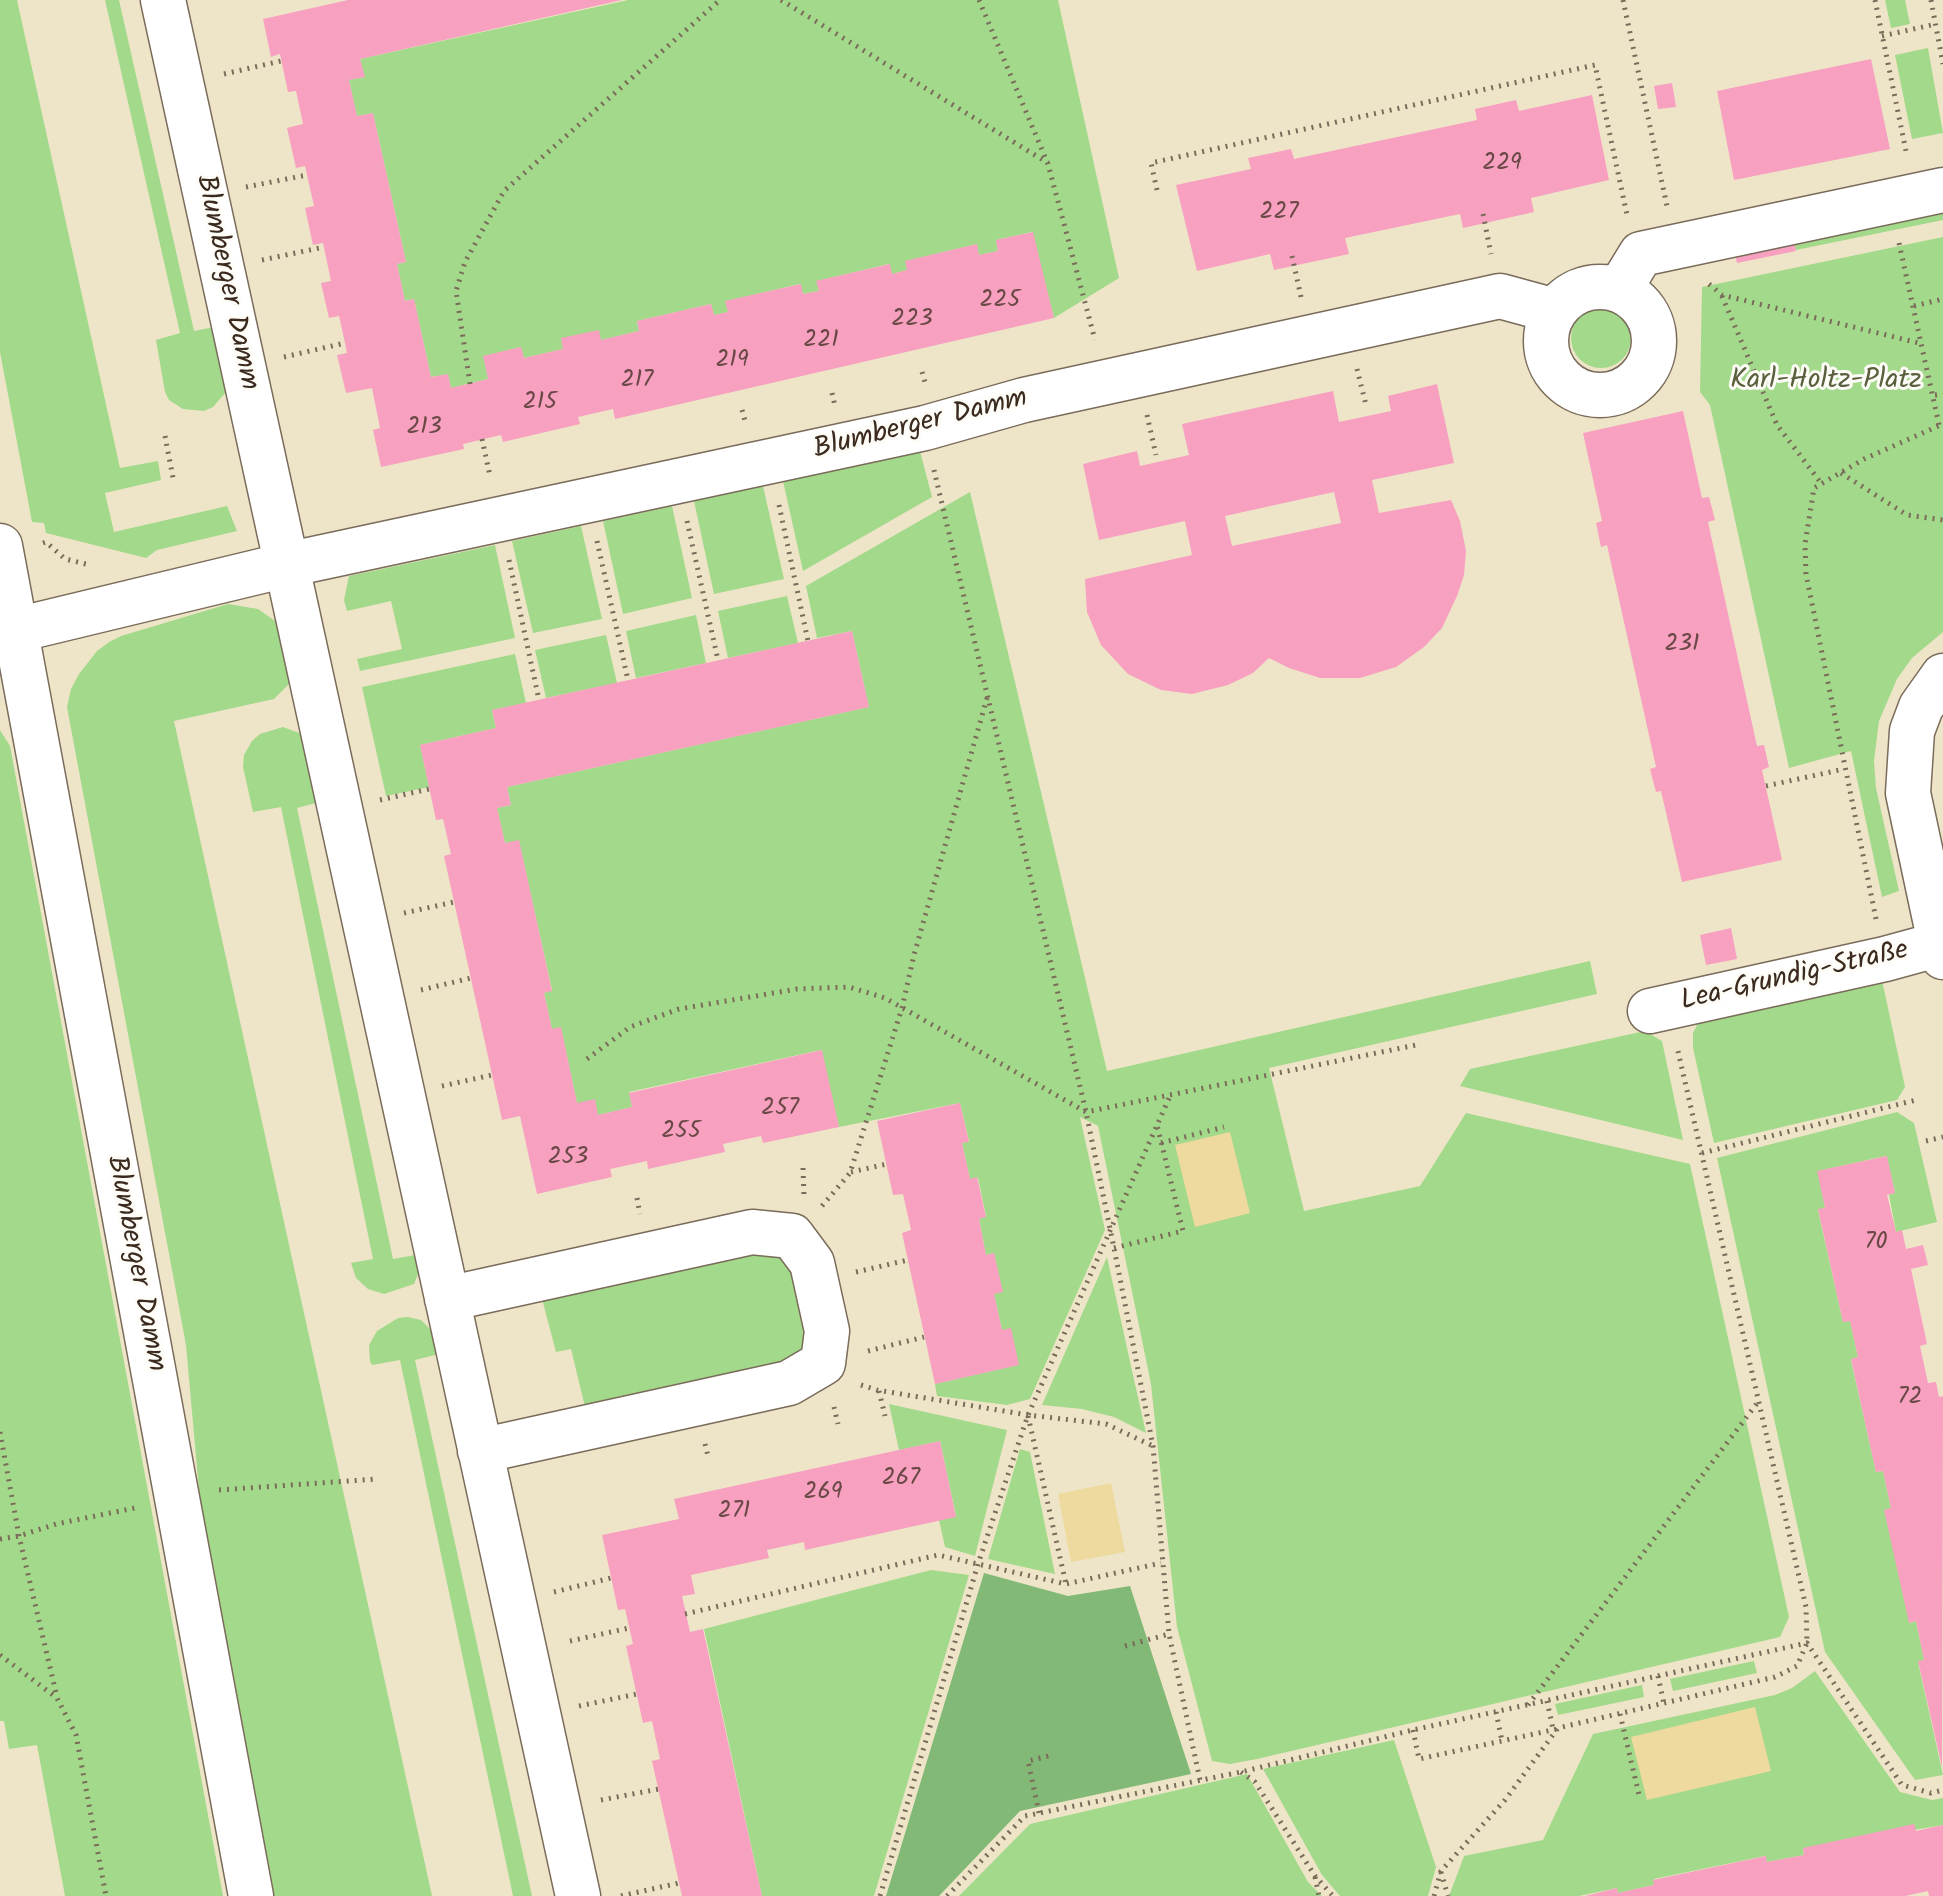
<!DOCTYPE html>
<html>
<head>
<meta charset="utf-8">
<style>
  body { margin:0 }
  canvas { display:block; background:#eee5c8 }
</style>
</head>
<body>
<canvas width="1943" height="1896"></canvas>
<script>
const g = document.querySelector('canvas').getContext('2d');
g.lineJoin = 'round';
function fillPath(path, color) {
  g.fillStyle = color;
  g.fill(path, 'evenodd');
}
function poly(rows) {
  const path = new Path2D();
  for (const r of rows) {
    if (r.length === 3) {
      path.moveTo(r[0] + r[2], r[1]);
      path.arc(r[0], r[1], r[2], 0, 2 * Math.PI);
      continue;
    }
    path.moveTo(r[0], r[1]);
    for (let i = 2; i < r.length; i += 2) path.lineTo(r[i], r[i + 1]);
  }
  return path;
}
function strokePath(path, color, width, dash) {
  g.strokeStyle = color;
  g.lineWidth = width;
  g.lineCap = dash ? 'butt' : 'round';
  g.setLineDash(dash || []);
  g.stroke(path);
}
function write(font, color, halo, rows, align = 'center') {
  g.font = font + ' Kalam,sans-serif';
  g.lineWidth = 6;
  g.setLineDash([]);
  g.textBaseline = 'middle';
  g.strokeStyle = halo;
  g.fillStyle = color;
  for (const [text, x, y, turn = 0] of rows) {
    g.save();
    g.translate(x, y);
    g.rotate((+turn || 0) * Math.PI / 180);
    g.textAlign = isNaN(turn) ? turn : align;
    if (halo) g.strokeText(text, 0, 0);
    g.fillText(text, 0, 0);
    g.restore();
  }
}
const green = poly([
  [0,0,17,0,120,468,158,461,161,480,105,493,114,532,227,506,237,531,157,550,146,558,46,533,44,523,32,522,0,352],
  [105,0,119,0,194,331,219,326,226,392,213,407,204,411,183,409,169,400,165,392,156,340,180,333],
  [628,0,1058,0,1119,278,1054,318,1032,232,996,240,998,251,979,255,977,244,906,261,907,270,892,274,889,264,817,281,819,291,803,294,800,284,726,301,728,312,714,315,711,304,637,321,639,331,601,340,561,338,563,349,524,358,521,347,484,356,488,379,451,388,448,374,431,377,414,299,405,301,397,264,406,262,373,113,357,116,349,80,364,77,360,59],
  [1885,0,1905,0,1910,24,1891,28],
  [1928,48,1943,133,1912,139,1895,55],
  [1943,208,1943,220,1796,250,1793,239],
  [1943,237,1943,632,1912,658,1897,679,1879,721,1874,761,1876,788,1899,891,1882,897,1851,751,1789,768,1710,405,1700,392,1702,287],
  [1601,338,30],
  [920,451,932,497,803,571,783,481],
  [763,486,784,579,714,594,694,501],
  [970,492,1107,1071,1590,961,1597,994,1269,1068,1304,1211,1420,1186,1466,1113,1690,1164,1789,1617,1780,1637,1257,1759,1230,1764,1212,1761,1177,1627,1151,1384,1098,1126,1080,1117,1105,1230,1030,1399,1007,1405,937,1396,935,1384,1018,1365,1002,1330,994,1294,1002,1291,994,1253,986,1255,979,1219,986,1216,978,1178,970,1179,962,1143,969,1141,960,1103,839,1127,821,1050,629,1092,632,1107,598,1115,577,1103,561,1028,552,1029,544,993,552,990,519,841,505,843,497,808,511,805,507,787,869,707,852,631,817,638,806,586],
  [672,506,692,598,623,614,603,521],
  [581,526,602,619,533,633,512,541],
  [495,545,515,638,360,671,357,659,402,649,391,601,347,611,344,600,349,576],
  [787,596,798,643,728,658,718,611],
  [228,604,258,609,278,623,292,679,290,683,274,699,174,721,432,1896,271,1896,203,1535,186,1345,67,707,71,689,79,674,97,651,109,642,121,636],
  [696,615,706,663,636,678,626,631],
  [606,635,617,683,546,698,535,650],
  [515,654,526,703,492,710,496,728,420,745,429,787,386,796,362,687],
  [283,727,302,734,324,801,297,808,393,1259,421,1254,421,1267,414,1284,384,1294,368,1289,356,1278,351,1263,373,1259,281,807,253,812,243,767,244,755,252,741,260,734],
  [0,730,10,746,223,1896,65,1896,37,1745,9,1749,4,1721,0,1721],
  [1882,980,1905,1087,1897,1100,1714,1143,1693,1048,1693,1033,1697,1025,1705,1018],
  [1645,1031,1662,1041,1683,1140,1460,1086,1470,1069],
  [1897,1112,1914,1123,1937,1222,1896,1232,1889,1195,1895,1192,1886,1156,1818,1171,1825,1208,1818,1210,1843,1322,1850,1321,1858,1357,1851,1360,1876,1472,1883,1471,1891,1508,1885,1510,1910,1623,1916,1621,1924,1660,1918,1662,1943,1775,1915,1780,1825,1652,1717,1158],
  [758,1247,776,1253,793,1269,800,1298,807,1344,789,1365,586,1411,571,1349,556,1352,541,1295],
  [1107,1257,1133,1375,1146,1433,1114,1417,1082,1409,1042,1405],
  [408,1317,421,1320,435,1334,443,1353,415,1360,532,1896,513,1896,400,1360,372,1365,370,1361,369,1345,377,1331,398,1318],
  [889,1404,1007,1430,975,1556,945,1547,939,1520,956,1516,940,1441,899,1450],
  [1020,1449,1030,1452,1055,1574,988,1559],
  [931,1570,969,1575,874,1896,762,1896,704,1629],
  [1754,1661,1757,1673,1673,1691,1670,1679],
  [1815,1671,1900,1792,1932,1800,1943,1798,1943,1825,1803,1849,1804,1855,1767,1862,1765,1856,1654,1879,1654,1885,1618,1893,1617,1888,1579,1896,1449,1896,1464,1856,1543,1840,1593,1734,1775,1695,1792,1688],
  [1642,1685,1644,1697,1558,1715,1555,1704],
  [1394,1740,1436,1867,1428,1896,1340,1896,1322,1875,1263,1769],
  [1247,1774,1308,1882,1322,1896,959,1896,1030,1824]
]);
const forest = poly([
  [984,1573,1068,1596,1130,1586,1191,1774,1020,1811,939,1896,886,1896]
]);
const sand = poly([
  [1230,1132,1250,1213,1195,1227,1175,1145],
  [1111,1483,1125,1552,1071,1562,1058,1494],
  [1755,1707,1771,1771,1647,1800,1631,1737]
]);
const building = poly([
  [348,0,622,0,360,59,365,77,349,80,357,116,373,113,406,262,397,264,405,301,414,299,431,377,448,374,451,388,488,379,483,356,521,347,524,358,563,349,561,338,599,330,601,340,639,331,637,321,711,304,714,315,728,312,725,301,801,284,803,294,819,291,816,281,890,264,892,274,907,270,905,261,977,244,979,255,998,251,996,240,1033,232,1054,318,615,419,613,409,578,417,580,424,503,442,501,435,463,444,464,449,381,467,373,430,380,428,372,388,346,393,337,355,347,353,345,343,339,316,329,318,321,283,331,281,323,243,313,245,305,208,314,206,305,166,296,168,287,128,303,124,296,91,288,92,280,54,271,57,263,19],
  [1871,59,1890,149,1734,180,1717,91],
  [1672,83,1676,107,1658,109,1654,86],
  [1592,95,1609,180,1531,198,1534,212,1463,228,1460,214,1345,238,1349,254,1274,270,1270,254,1197,271,1176,185,1251,169,1248,158,1291,149,1294,159,1477,120,1475,109,1516,100,1519,111],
  [1793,236,1796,251,1737,263,1734,248],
  [1437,384,1454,463,1372,480,1379,513,1451,500,1460,521,1466,551,1464,575,1457,596,1442,628,1424,647,1396,667,1360,678,1320,678,1289,668,1269,658,1253,673,1228,685,1192,694,1161,690,1128,674,1101,645,1087,612,1085,579,1192,555,1185,521,1099,540,1083,464,1137,451,1140,466,1189,455,1182,424,1333,391,1339,422,1391,411,1388,396],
  [1334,492,1341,523,1232,546,1225,516],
  [1683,411,1702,498,1709,497,1715,520,1708,522,1757,746,1764,745,1769,767,1762,770,1782,860,1682,882,1661,791,1656,792,1650,769,1656,767,1607,545,1601,547,1596,523,1602,521,1583,433],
  [852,631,869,707,507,787,511,805,497,808,505,843,519,840,552,991,544,993,552,1029,561,1027,577,1103,595,1099,598,1115,632,1107,629,1093,822,1050,839,1127,763,1143,761,1136,723,1144,725,1152,648,1169,647,1161,610,1169,612,1177,537,1194,520,1116,502,1120,444,856,451,854,443,819,436,820,420,745,496,728,492,710],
  [1731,928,1737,959,1706,965,1700,935],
  [960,1103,969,1142,962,1143,970,1179,977,1177,986,1217,979,1219,986,1255,994,1253,1003,1292,994,1294,1002,1330,1011,1328,1019,1365,935,1384,902,1233,911,1230,903,1194,893,1195,877,1121],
  [1887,1156,1895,1193,1887,1195,1896,1232,1902,1230,1906,1249,1923,1245,1928,1265,1911,1269,1927,1344,1920,1346,1928,1383,1936,1382,1939,1397,1943,1396,1942,1767,1918,1661,1924,1660,1916,1621,1909,1623,1884,1510,1891,1508,1883,1471,1876,1472,1851,1359,1858,1357,1850,1321,1843,1322,1818,1209,1825,1208,1817,1171],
  [940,1441,956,1517,805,1550,804,1542,767,1550,769,1558,691,1575,695,1594,682,1596,690,1632,703,1629,762,1896,682,1896,652,1761,660,1759,652,1721,643,1723,626,1646,633,1644,625,1609,618,1610,602,1535,679,1519,674,1499],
  [1914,1824,1916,1831,1943,1825,1943,1896,1929,1896,1928,1891,1905,1896,1585,1896,1617,1888,1618,1893,1654,1885,1653,1880,1766,1856,1767,1862,1804,1855,1803,1848]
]);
const path = poly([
  [781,0,1048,163],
  [979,0,1048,164,1095,340],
  [1623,0,1667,206],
  [1875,0,1907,156],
  [1931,0,1943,64],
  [1882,36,1936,24],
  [224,74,281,61],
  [246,187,307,175],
  [1157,190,1151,163,1595,65,1627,215],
  [1483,214,1491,254],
  [1899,243,1939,425],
  [1292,256,1301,297],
  [262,260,324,247],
  [1709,284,1722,295,1923,344],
  [1722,296,1777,425,1821,483],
  [1914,306,1943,299],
  [284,357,345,343],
  [1357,369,1366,405],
  [922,372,926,386],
  [470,384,456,291,465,262,504,191,720,0],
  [832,393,835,406],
  [1935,395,1943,394],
  [742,410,745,421],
  [1147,415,1156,455],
  [165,436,173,478],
  [482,439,490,476],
  [934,470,1086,1112,1114,1248,1153,1446,1169,1634,1200,1780],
  [1841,473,1907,515,1943,520],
  [779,505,808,641],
  [687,521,718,660],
  [597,541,628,680],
  [43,543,46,542,65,559,90,565],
  [509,560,539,700],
  [1766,786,1844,769],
  [380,800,429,789],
  [404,913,454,902],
  [1876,919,1806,574,1805,544,1814,488,1864,459,1943,424],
  [421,990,471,978],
  [587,1059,630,1027,679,1009,797,989,849,987,885,998,1086,1112,1421,1044],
  [442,1086,492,1075],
  [1926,1141,1943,1137],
  [1161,1143,1224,1127],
  [1702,1153,1916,1100],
  [803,1168,804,1197],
  [851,1172,887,1164],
  [637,1198,640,1214],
  [822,1206,850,1173,902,1008,914,955,987,698],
  [1114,1248,1183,1231,1157,1125],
  [856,1272,908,1260],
  [868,1351,924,1337],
  [861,1385,877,1390,1028,1415,1106,1424,1153,1446],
  [879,1391,885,1416],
  [834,1407,838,1424],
  [1028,1416,1066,1584],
  [0,1432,19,1536,57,1697],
  [705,1444,708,1456],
  [219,1490,377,1479],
  [0,1539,19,1536,56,1524,135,1508],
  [554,1592,611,1578],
  [685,1614,938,1555,1066,1584,1161,1563],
  [570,1641,629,1628],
  [1125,1646,1169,1634],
  [0,1655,57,1698,76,1735,106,1896],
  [1658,1676,1664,1704],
  [1547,1701,1553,1729],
  [1528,1705,1758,1402],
  [579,1706,637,1694],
  [1496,1712,1502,1741],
  [1620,1714,1640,1799],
  [1413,1730,1419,1759,1557,1729],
  [1241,1772,1255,1782,1315,1876,1333,1896],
  [601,1800,659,1789],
  [1039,1813,1028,1761,1049,1756],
  [1441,1872,1448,1896],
  [1315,1877,1319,1896],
  [621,1896,679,1883],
  [880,1896,978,1564,1028,1415,1170,1096],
  [947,1896,1025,1816,1241,1772,1413,1730,1807,1643,1902,1785,1931,1793,1943,1790],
  [1434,1896,1441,1871,1505,1800,1558,1728,1775,1677,1797,1666,1807,1643,1806,1607,1677,1047]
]);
const minor = poly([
  [163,0,578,1896],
  [1600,341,54],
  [1619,290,1641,254,1943,190],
  [0,634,286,565,925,428,1024,400,1500,296,1555,311],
  [1943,676,1921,707,1912,731,1908,793,1943,957],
  [1650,1011,1885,959,1940,944],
  [447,1299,752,1232,792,1236,812,1263,827,1331,823,1363,789,1383,480,1451]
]);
const major = poly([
  [0,546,251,1896]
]);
const numberNames = [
  ["229",1502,165],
  ["227",1279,214],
  ["225",1000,302],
  ["223",912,321],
  ["221",821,342],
  ["219",732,362],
  ["217",637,382],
  ["215",540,404],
  ["213",424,429],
  ["231",1682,646],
  ["257",780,1110],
  ["255",681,1133],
  ["253",568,1159],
  ["70",1876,1244],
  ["72",1910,1399],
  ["267",901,1480],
  ["269",823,1494],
  ["271",734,1513]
];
const streetNames = [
  ["Blumberger Damm",225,283,78],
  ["Blumberger Damm",921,426,-14],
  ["Lea-Grundig-Straße",1795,978,-13],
  ["Blumberger Damm",134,1264,79]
];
const parkNames = [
  ["Karl-Holtz-Platz",1826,382]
];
fillPath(green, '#a3d98a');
fillPath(forest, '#82b976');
fillPath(sand, '#eeda9e');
fillPath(building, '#f7a0c0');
strokePath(minor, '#7a6b5a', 47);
strokePath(major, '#7a6b5a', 47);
strokePath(path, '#7a6b5a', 5, [2, 6]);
strokePath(minor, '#fff', 44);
strokePath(major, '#fff', 44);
write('24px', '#6a4846', null, numberNames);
write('28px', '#3b2a1e', '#fdfcf7', streetNames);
write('28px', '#5a5f3e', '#fdfcf7', parkNames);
</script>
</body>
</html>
